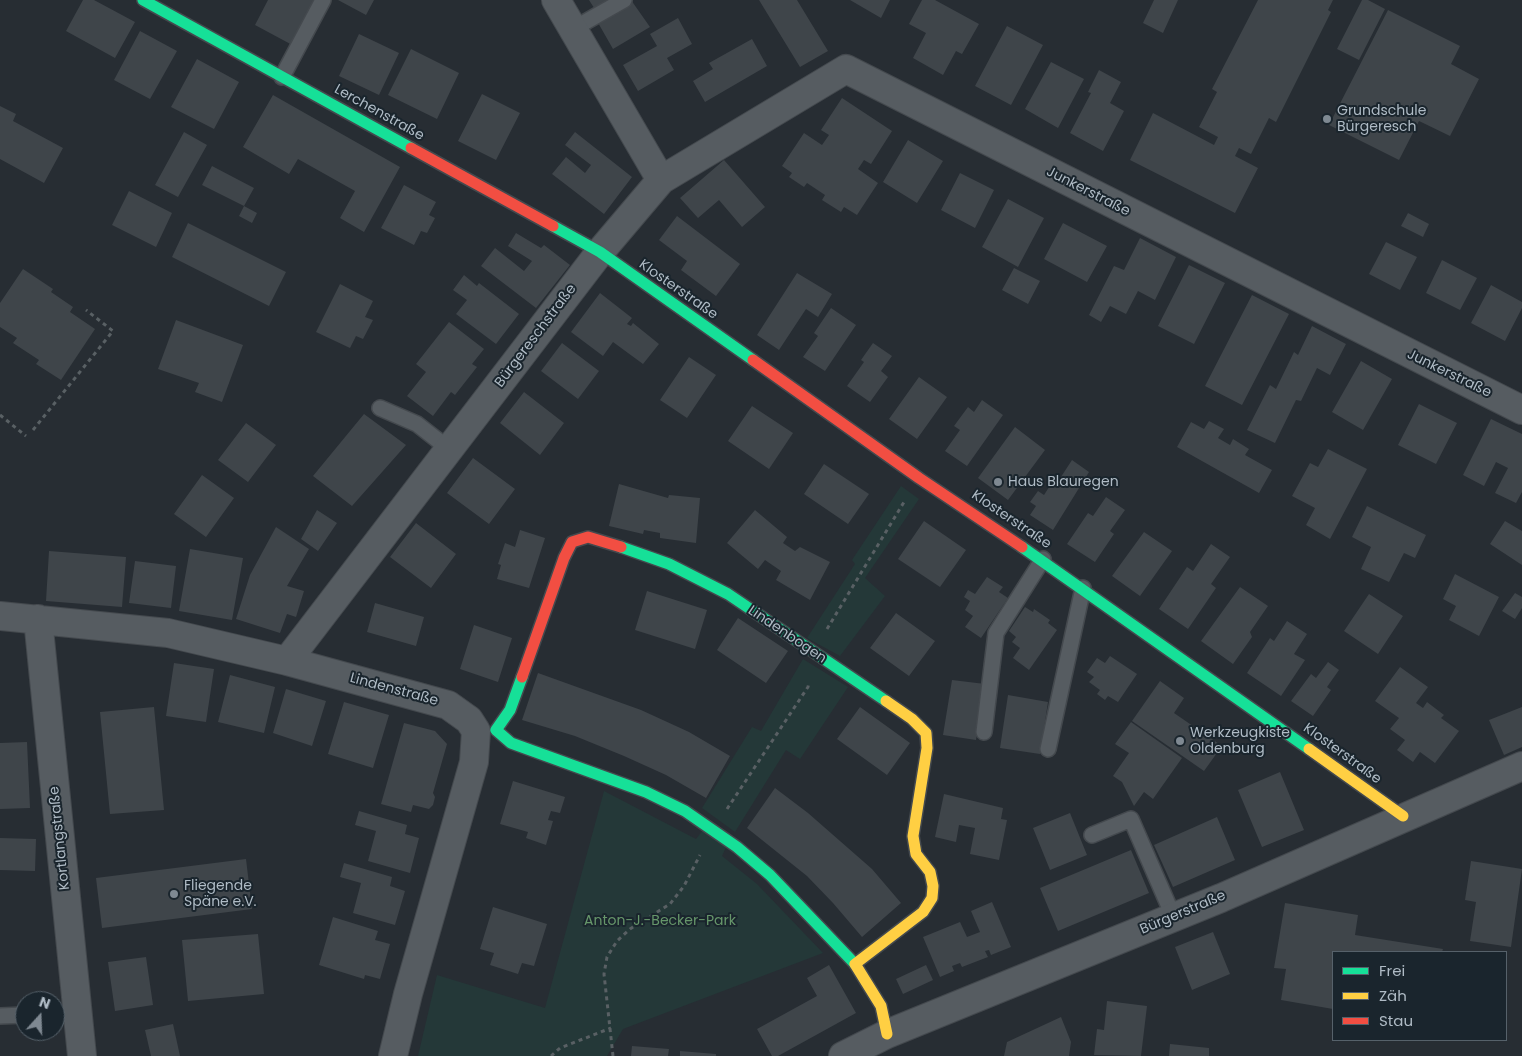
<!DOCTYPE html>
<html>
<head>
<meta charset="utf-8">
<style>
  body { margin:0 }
  #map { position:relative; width:1522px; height:1056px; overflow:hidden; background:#272d33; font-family:Poppins,sans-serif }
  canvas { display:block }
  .legend { position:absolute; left:1332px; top:951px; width:175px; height:90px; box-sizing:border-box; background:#1a252d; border:1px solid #56616a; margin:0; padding:6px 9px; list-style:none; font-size:15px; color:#afbbc5 }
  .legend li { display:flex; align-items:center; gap:10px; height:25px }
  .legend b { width:25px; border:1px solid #56616a }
  .north { position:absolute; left:15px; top:991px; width:50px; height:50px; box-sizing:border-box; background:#1a252d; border:1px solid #56616a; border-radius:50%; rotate:20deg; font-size:14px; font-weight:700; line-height:20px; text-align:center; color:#afbbc5 }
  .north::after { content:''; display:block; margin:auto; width:18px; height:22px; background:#7f8992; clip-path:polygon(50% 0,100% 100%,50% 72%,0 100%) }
</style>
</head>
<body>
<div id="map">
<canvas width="1522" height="1056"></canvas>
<ul class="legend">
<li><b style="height:6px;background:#16e098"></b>Frei</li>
<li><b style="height:6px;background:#ffcf43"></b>Zäh</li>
<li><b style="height:6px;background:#f24e42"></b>Stau</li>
</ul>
<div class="north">N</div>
</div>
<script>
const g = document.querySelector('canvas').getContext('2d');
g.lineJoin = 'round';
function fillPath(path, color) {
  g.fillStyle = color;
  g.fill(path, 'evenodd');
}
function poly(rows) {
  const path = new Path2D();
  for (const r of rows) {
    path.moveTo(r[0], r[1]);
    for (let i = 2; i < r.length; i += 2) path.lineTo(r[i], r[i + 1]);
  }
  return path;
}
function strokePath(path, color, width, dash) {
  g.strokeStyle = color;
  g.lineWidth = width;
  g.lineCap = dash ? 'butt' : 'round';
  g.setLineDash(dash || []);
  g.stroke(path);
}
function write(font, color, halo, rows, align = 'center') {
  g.font = font + ' Poppins,sans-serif';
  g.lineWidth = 4;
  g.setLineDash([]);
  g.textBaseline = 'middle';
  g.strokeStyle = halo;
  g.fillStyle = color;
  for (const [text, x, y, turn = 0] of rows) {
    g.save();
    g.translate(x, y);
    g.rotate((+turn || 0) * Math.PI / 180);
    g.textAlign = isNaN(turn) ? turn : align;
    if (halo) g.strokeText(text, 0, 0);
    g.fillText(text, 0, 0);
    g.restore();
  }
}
const green = poly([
  [901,486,919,499,865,578,885,596,840,656,807,638,855,564,852,560],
  [803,659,848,687,800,759,786,750,735,832,702,808,752,727,761,731],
  [604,791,696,839,703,830,726,847,722,856,757,884,823,953,623,1029,607,1056,418,1056,437,975,545,1008]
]);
const building = poly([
  [83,0,94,0,135,22,115,58,66,31],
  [268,0,317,0,296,47,255,25],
  [338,0,374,0,366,15],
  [589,0,615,0,596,11],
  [631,0,650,27,613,49,597,21],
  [759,0,797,0,828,51,800,67],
  [850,0,890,0,881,18],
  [922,0,935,0,979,24,962,54,956,51,943,75,913,58,926,33,909,24],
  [1154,0,1178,0,1163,33,1143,23],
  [1258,0,1333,0,1328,10,1331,12,1276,122,1269,118,1251,154,1239,148,1235,156,1258,168,1235,213,1130,160,1153,113,1214,145,1218,137,1199,127,1217,92,1212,89],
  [1362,0,1368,0,1385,9,1359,60,1337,49],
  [1388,10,1460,46,1451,64,1479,79,1450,136,1419,121,1399,160,1329,125],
  [678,18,692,44,667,58,674,70,638,91,623,65,657,46,650,34],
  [1007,26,1043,45,1011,105,975,86],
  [140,31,177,51,150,99,114,80],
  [359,34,399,53,379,95,339,76],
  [752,39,767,66,705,102,693,81,713,69,709,63],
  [411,49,459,73,437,119,388,95],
  [197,59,239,82,214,129,171,107],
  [1051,62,1084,79,1058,128,1025,109],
  [1099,70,1121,82,1110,103,1124,111,1103,151,1070,133,1091,93,1088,92],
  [482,94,520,113,496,160,458,141],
  [273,95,400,167,364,232,340,218,355,191,298,159,289,174,243,147],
  [842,98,892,131,871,164,864,160,858,169,878,183,857,215,844,207,841,212,822,200,825,195,807,183,804,187,789,177,792,173,782,166,804,133,822,145,829,135,821,130],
  [0,106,16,114,13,121,63,148,44,183,0,159],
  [184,132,207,145,178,197,155,185],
  [575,132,632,177,604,214,552,174,566,157,585,173,591,165,565,145],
  [908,140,943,161,917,203,883,182],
  [724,160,765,207,742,227,719,200,698,218,680,198],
  [212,166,254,188,244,206,202,185],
  [960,173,994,190,975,228,941,210],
  [404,185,436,202,429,215,435,218,427,233,421,231,414,245,381,228],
  [129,191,172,213,156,247,112,225],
  [1008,199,1044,218,1018,267,982,247],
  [244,206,257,213,252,223,239,216],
  [1408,213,1429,224,1423,237,1401,226],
  [677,216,740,264,716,296,681,270,687,261,659,240],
  [188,223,286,272,269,306,172,257],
  [1063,223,1107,246,1087,282,1044,259],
  [516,233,541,248,544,245,570,265,536,308,481,266,495,248,524,271,532,261,508,246],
  [1140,238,1176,257,1155,300,1138,291,1126,314,1110,306,1101,322,1089,315,1114,266,1124,270],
  [1386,242,1417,257,1400,290,1369,274],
  [1442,260,1477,278,1460,310,1426,293],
  [1189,265,1225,283,1194,344,1158,326],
  [1014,268,1040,281,1028,304,1002,290],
  [23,269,53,289,51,292,73,307,70,312,95,329,61,380,36,364,39,360,13,343,17,338,0,327,0,303],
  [797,273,832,294,818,317,806,309,779,350,757,335],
  [464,275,477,286,479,283,519,314,496,344,456,314,467,300,453,290],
  [340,284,373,301,365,317,373,320,363,339,356,336,350,348,316,332],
  [1491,285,1522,302,1522,308,1505,341,1471,323],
  [600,293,632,318,627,324,631,326,633,323,659,344,643,364,613,342,603,356,571,332],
  [1252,295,1289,314,1242,405,1205,386],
  [831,308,856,325,825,371,803,357,818,336,814,333],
  [176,320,243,345,222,402,195,392,199,383,158,369],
  [449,322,484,349,472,364,477,367,455,395,451,392,433,416,407,396,426,372,416,364],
  [1312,326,1346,344,1330,375,1317,368,1301,401,1296,400,1275,443,1247,430,1270,385,1276,389,1294,352,1298,355],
  [562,343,599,371,578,399,541,371],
  [873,343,892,356,881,371,888,377,870,402,847,386,864,362,861,360],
  [689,357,716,375,687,418,660,400],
  [1361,361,1392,379,1363,430,1332,412],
  [919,377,947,397,917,439,889,419],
  [524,392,564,423,540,455,500,423],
  [982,400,1003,415,967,466,945,451,960,430,954,426,968,407,974,412],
  [1419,404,1457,423,1436,464,1398,445],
  [752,406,793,433,769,469,728,441],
  [364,414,406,445,352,506,313,476],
  [1491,419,1522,434,1522,492,1516,503,1495,493,1508,468,1496,462,1484,486,1463,475],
  [1209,421,1224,429,1218,438,1230,445,1233,439,1249,449,1245,455,1272,470,1259,493,1177,447,1191,422,1204,429],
  [246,423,276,445,248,482,218,460],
  [1015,427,1045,450,1008,500,978,478],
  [1328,449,1367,469,1330,539,1306,525,1315,508,1292,496,1310,463,1318,467],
  [473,458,515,489,489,524,447,493],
  [1072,460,1089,472,1053,530,1030,515,1036,506,1030,502,1038,491,1044,495,1053,481,1057,483],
  [824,464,869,494,848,524,804,494],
  [202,475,234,498,206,537,174,514],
  [619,484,668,498,669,495,700,498,696,543,660,538,660,533,644,530,643,534,609,526],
  [1106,497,1125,510,1110,531,1114,534,1095,562,1067,544,1088,513,1093,516],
  [1367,506,1426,535,1415,558,1404,553,1389,582,1361,569,1371,547,1352,537],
  [317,510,337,523,318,551,301,539],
  [755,510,787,537,783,543,795,551,800,547,830,562,810,600,776,580,781,571,765,560,758,569,727,543],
  [924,521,966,550,940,587,898,559],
  [1505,521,1522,531,1522,565,1490,544],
  [416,523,456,554,431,588,390,557],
  [276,527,309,549,287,586,304,591,296,617,287,614,280,633,236,619,250,575],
  [520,530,545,538,529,588,497,579,501,565,498,564,505,543,515,547],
  [1144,532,1172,551,1140,596,1112,576],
  [1211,544,1230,557,1211,584,1216,588,1188,629,1159,609,1187,567,1193,571],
  [190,549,243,558,232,620,179,611],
  [49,551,126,557,122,607,46,601],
  [135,561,176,566,171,608,129,603],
  [1455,574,1499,597,1479,636,1449,620,1456,606,1443,599],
  [987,577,1003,587,999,592,1008,598,981,638,965,627,973,616,965,610,970,601,964,597,968,590,975,594],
  [1240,587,1268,606,1250,632,1252,637,1233,664,1201,641],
  [647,591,707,610,695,649,635,630],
  [1515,593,1522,597,1522,608,1515,619,1502,611],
  [1369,594,1403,616,1378,654,1344,631],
  [375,603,424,617,416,646,367,632],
  [1025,607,1033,612,1034,609,1050,620,1048,623,1057,630,1029,670,1013,658,1020,648,1012,642,1016,637,1009,631],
  [896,613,935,641,909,676,870,648],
  [738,618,788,651,766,683,717,650],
  [1287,621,1307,634,1294,654,1305,660,1281,696,1247,673,1270,638,1274,641],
  [474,625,512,638,498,682,460,669],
  [1110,656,1137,674,1118,702,1108,696,1105,700,1097,694,1100,690,1089,682,1094,677,1087,672,1097,658,1105,663],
  [1328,662,1339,670,1327,687,1331,690,1313,716,1291,701,1311,674,1316,678],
  [174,663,214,669,206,722,166,716],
  [1400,667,1428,687,1416,703,1423,708,1427,702,1444,715,1441,718,1459,731,1435,763,1420,752,1413,762,1397,750,1405,740,1390,729,1399,718,1375,701],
  [538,673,641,710,689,732,730,756,706,798,666,775,624,756,575,736,522,720],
  [230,675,275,687,264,733,218,722],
  [952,680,985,684,976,740,943,735],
  [1160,681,1184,698,1174,713,1222,746,1204,771,1132,721],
  [286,689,326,701,312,746,273,733],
  [1008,695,1048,702,1040,754,1000,748],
  [344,702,389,715,373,768,328,754],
  [154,707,164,810,110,814,100,712],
  [860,707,910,743,887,775,837,739],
  [1522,707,1522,747,1504,755,1489,720],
  [1131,722,1182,758,1153,799,1144,792,1134,806,1122,782,1113,776,1129,753,1115,744],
  [404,723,435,731,447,744,433,793,435,797,433,805,429,809,413,805,411,812,381,804],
  [27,742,30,808,0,809,0,743],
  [1280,772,1304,830,1262,847,1238,790],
  [513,781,565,797,560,813,551,811,548,820,553,821,546,845,526,838,528,832,500,824],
  [775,788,808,813,872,869,901,903,862,937,833,903,807,876,747,828],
  [944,794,1003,808,1001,819,1007,820,999,860,970,854,975,828,959,825,956,842,935,837],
  [359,811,407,825,405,834,419,838,410,873,368,861,376,831,355,825],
  [1070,813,1087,855,1050,870,1033,828],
  [1217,817,1235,860,1173,887,1154,845],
  [0,838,36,839,35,871,0,870],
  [1131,850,1149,893,1058,931,1040,888],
  [246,859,252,909,102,928,96,878],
  [1471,861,1522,869,1511,947,1470,941,1476,902,1465,900],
  [344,863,392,877,390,886,405,891,395,925,353,913,361,883,340,877],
  [992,902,1011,947,991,955,989,950,985,951,988,957,962,967,960,963,952,966,954,971,940,977,923,937,960,922,967,937,980,932,971,911],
  [1285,903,1358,915,1355,935,1443,949,1442,952,1333,952,1333,1009,1281,1000,1286,969,1274,968],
  [493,907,547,924,534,966,522,963,518,974,490,965,494,953,480,949],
  [333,917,378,931,375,940,390,944,380,979,365,975,364,979,319,965],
  [1213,932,1230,974,1192,990,1175,947],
  [258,934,264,994,188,1001,182,940],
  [146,957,153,1005,115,1011,108,962],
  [829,965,856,1013,778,1056,772,1056,757,1029,817,996,807,978],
  [926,965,933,980,903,994,896,979],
  [1107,1001,1147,1006,1141,1056,1094,1055,1097,1029,1104,1030],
  [1061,1017,1071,1042,1069,1056,1004,1056,1007,1042],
  [173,1024,180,1056,151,1056,145,1030],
  [1170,1044,1209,1048,1209,1056,1169,1056],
  [632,1046,669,1049,668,1056,631,1056],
  [680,1051,716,1054,716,1056,680,1056]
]);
const path = poly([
  [0,415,26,436],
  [33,430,113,331,86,310],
  [827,629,904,502],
  [727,809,808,687,809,682],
  [551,1056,560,1048,611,1028],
  [613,1056,604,974,607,957,617,941,630,929,670,904,684,886,700,855]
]);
const lane = poly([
  [573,29,624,0],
  [282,77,323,0],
  [380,408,417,424,449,449],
  [984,732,996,633,1043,559],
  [1048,749,1083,588],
  [1092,835,1131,819,1174,918],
  [55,1015,78,1014],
  [0,1016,25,1015]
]);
const street = poly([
  [661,180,846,69,1522,410],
  [0,616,168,633,287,661,448,705,469,720,476,731,474,762,408,994,393,1056],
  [38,619,82,1056],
  [287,661,600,252,661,180,556,0],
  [843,1056,887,1034,1221,898,1522,766]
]);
const fast = poly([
  [143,0,411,148],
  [553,226,600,252,753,360],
  [621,547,669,564,728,594,886,701],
  [1022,547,1309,749],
  [522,677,510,710,496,730,511,743,646,792,685,811,737,847,770,875,855,964]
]);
const slow = poly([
  [886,701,912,719,926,733,927,748,913,836,916,854,930,872,933,886,932,898,923,912,855,964,881,1006,887,1034],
  [1309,749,1403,816]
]);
const jam = poly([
  [411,148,553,226],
  [753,360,919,478,1022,547],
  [522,677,564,558,572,542,588,537,621,547]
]);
const markers = [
  [1327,119,5,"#7f8992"],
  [998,482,5,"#7f8992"],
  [1180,741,5,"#7f8992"],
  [174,894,5,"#7f8992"]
];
const poiNames = [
  ["Grundschule",1337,111],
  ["Bürgeresch",1337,127],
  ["Haus Blauregen",1008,482],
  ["Werkzeugkiste",1190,733],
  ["Oldenburg",1190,749],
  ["Fliegende",184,886],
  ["Späne e.V.",184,902]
];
const streetNames = [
  ["Lerchenstraße",379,113,29],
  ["Junkerstraße",1088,192,27],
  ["Klosterstraße",678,290,35],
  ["Bürgereschstraße",536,336,-53],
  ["Junkerstraße",1449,374,26],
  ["Klosterstraße",1011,520,34],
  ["Lindenbogen",787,635,34],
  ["Lindenstraße",394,690,15],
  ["Klosterstraße",1342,754,36],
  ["Kortlangstraße",60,838,-96],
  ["Bürgerstraße",1183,913,-23]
];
const parkNames = [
  ["Anton-J.-Becker-Park",660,921]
];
fillPath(green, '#243838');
fillPath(building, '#3f454a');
strokePath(lane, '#44494e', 18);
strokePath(street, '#44494e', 30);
strokePath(fast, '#44494e', 14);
strokePath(slow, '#44494e', 14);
strokePath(jam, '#44494e', 14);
strokePath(path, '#596064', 3, [4, 4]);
strokePath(lane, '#565c61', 15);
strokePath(street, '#565c61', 28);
strokePath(fast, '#16e098', 11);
strokePath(slow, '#ffcf43', 11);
strokePath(jam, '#f24e42', 11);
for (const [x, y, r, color] of markers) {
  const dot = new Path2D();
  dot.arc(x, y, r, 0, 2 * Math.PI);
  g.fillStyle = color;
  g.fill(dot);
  strokePath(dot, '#1a252d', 2);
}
write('14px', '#afbbc5', '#1a252d', poiNames, 'left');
write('14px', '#afbbc5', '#1a252d', streetNames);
write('14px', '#66966a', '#1a252d', parkNames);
</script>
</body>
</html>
